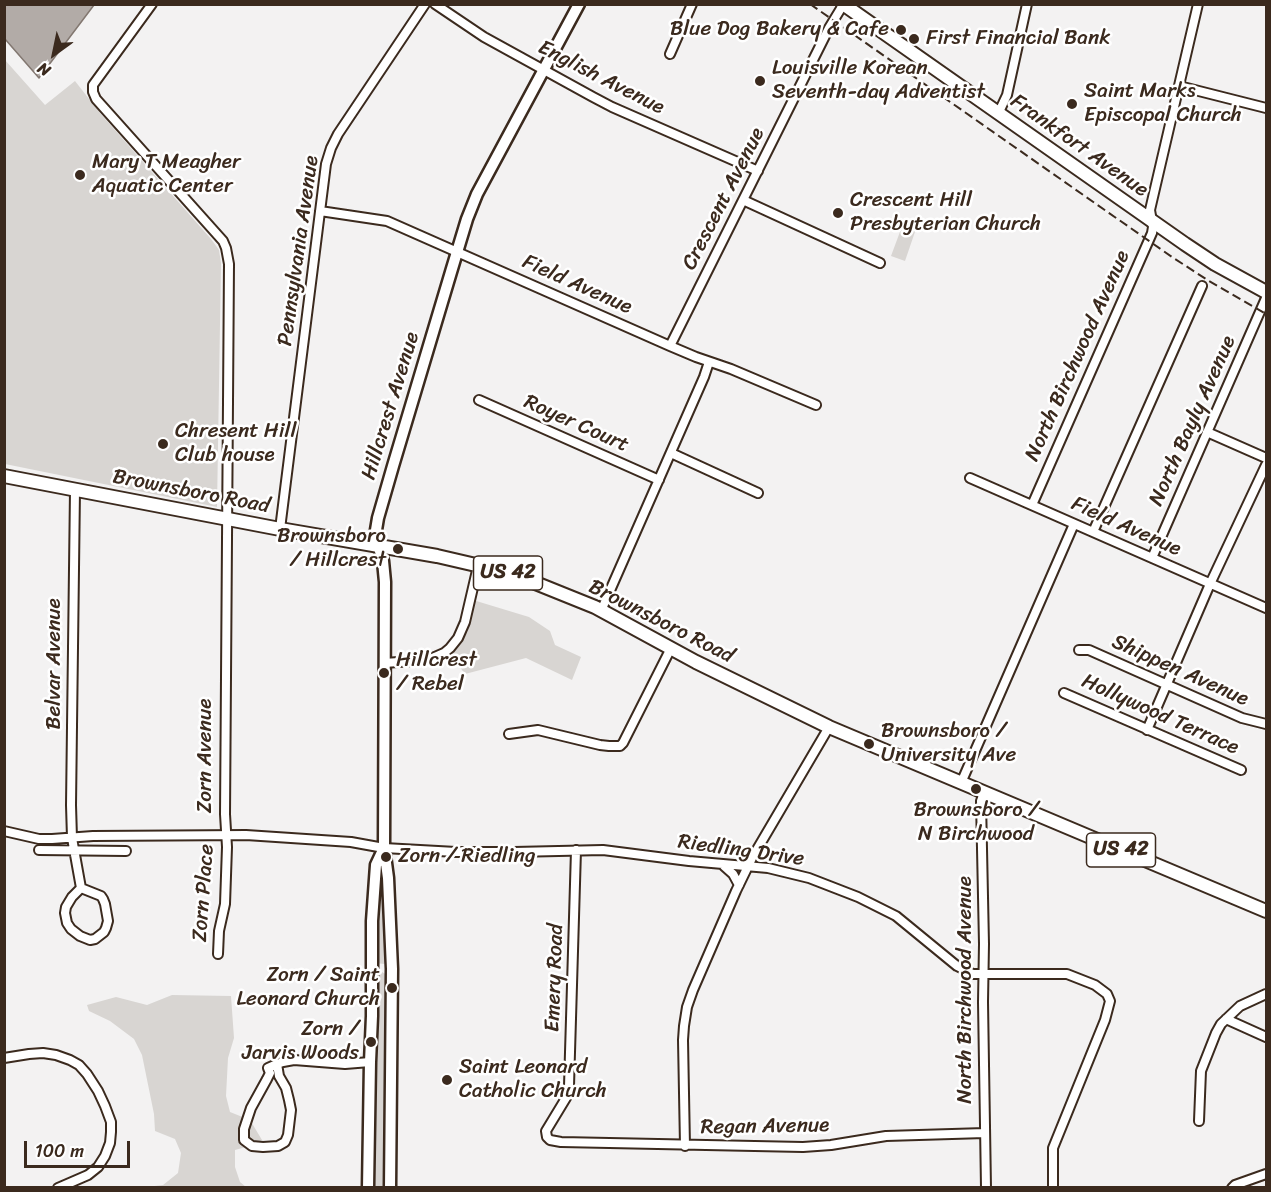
<!DOCTYPE html>
<html>
<head>
<meta charset="utf-8">
<style>
  body { margin:0 }
  #map { position:relative; width:1271px; height:1192px; overflow:hidden; background:#f3f2f2; font-family:Sriracha,sans-serif }
  canvas { display:block }
  .frame { position:absolute; inset:0; border:6px solid #3b2a1e; pointer-events:none }
  .north { position:absolute; left:24px; top:24px; width:60px; height:60px; -webkit-text-stroke:4px #fff; paint-order:stroke; rotate:213deg; font-size:16px; font-weight:700; line-height:24px; text-align:center; color:#3b2a1e }
  .north::after { content:''; display:block; margin:auto; width:21px; height:27px; background:#3b2a1e; clip-path:polygon(50% 0,100% 100%,50% 72%,0 100%) }
  .scale { position:absolute; left:24px; top:1141px; width:106px; height:27px; box-sizing:border-box; border:3px solid #3b2a1e; border-top:0; padding-left:8px; font-size:18px; line-height:21px; white-space:nowrap; color:#3b2a1e; -webkit-text-stroke:4px #fff; paint-order:stroke }
</style>
</head>
<body>
<div id="map">
<canvas width="1271" height="1192"></canvas>
<div class="frame"></div>
<div class="north">N</div>
<div class="scale">100 m</div>
</div>
<script>
const g = document.querySelector('canvas').getContext('2d');
g.lineJoin = 'round';
function fillPath(path, color) {
  g.fillStyle = color;
  g.fill(path, 'evenodd');
}
function poly(rows) {
  const path = new Path2D();
  for (const r of rows) {
    path.moveTo(r[0], r[1]);
    for (let i = 2; i < r.length; i += 2) path.lineTo(r[i], r[i + 1]);
  }
  return path;
}
function strokePath(path, color, width, dash) {
  g.strokeStyle = color;
  g.lineWidth = width;
  g.lineCap = dash ? 'butt' : 'round';
  g.setLineDash(dash || []);
  g.stroke(path);
}
function write(font, color, halo, rows, align = 'center') {
  g.font = font + ' Sriracha,sans-serif';
  g.lineWidth = 5;
  g.setLineDash([]);
  g.textBaseline = 'middle';
  g.strokeStyle = halo;
  g.fillStyle = color;
  for (const [text, x, y, turn = 0] of rows) {
    g.save();
    g.translate(x, y);
    g.rotate((+turn || 0) * Math.PI / 180);
    g.textAlign = isNaN(turn) ? turn : align;
    if (halo) g.strokeText(text, 0, 0);
    g.fillText(text, 0, 0);
    g.restore();
  }
}
const green = poly([
  [5,60,45,105,75,81,100,113,211,239,219,250,221,263,217,507,5,464],
  [904,221,917,226,905,261,891,256],
  [473,600,529,617,550,631,555,645,581,657,572,680,526,658,465,674,451,655,468,631],
  [383,863,386,963,384,964,376,963,376,917,379,866],
  [382,972,387,975,387,1187,372,1188,377,973],
  [172,995,231,996,234,1038,228,1058,226,1096,230,1112,250,1120,262,1140,257,1144,235,1150,235,1167,240,1182,246,1187,146,1187,163,1185,178,1173,181,1153,175,1139,155,1131,154,1114,142,1055,134,1039,110,1021,89,1011,87,1005,116,997,147,1005]
]);
const water = poly([
  [4,5,5,4,94,5,39,78,5,39,4,5]
]);
const minor = poly([
  [152,4,93,85,93,92,96,99,223,241,226,248,229,264,225,814,227,847,225,904,219,931,218,954],
  [435,4,484,37,593,97,612,107,758,171],
  [670,54,692,4],
  [1179,86,1266,108],
  [998,114,1007,95,1027,4],
  [743,200,880,263],
  [320,211,387,221,670,346,696,357,731,369,816,405],
  [670,346,829,28,843,5],
  [479,400,659,480],
  [1207,432,1266,458],
  [671,453,758,493],
  [970,478,1266,608],
  [75,490,71,805,72,838,81,888,101,896,103,899,105,904,108,921,106,928,104,932,95,939,90,940,80,936,71,929,67,923,65,913,66,907,72,897,81,888],
  [1032,505,1152,233,1153,227,1150,210,1198,4],
  [280,529,326,164,331,148,338,134,425,4],
  [1093,532,1202,286],
  [1152,558,1266,298],
  [601,611,704,377,709,362],
  [1079,650,1089,650,1242,718,1266,724],
  [384,663,428,660,444,653,450,648,458,638,465,622,478,566],
  [1064,693,1241,770],
  [1147,730,1210,584,1266,465],
  [509,734,538,730,600,745,609,746,620,746,623,743,671,648],
  [961,783,1074,524],
  [984,793,981,801,984,944,983,1002,986,1188],
  [4,831,39,839,52,839,93,836,246,835,351,842,384,848,456,852,514,852,603,850,689,861,768,868,809,878,858,897,896,916,957,966,973,974,1067,974,1095,985,1107,994,1110,1001,1105,1020,1053,1148,1053,1188],
  [39,850,126,851],
  [576,850,569,1086,566,1098,546,1131,547,1137,550,1140,561,1142,803,1147,831,1145,886,1136,985,1133],
  [724,866,733,874,739,885],
  [1226,1019,1266,1037],
  [4,1058,29,1054,43,1053,56,1055,70,1060,79,1065,87,1074,98,1091,105,1106,111,1122,111,1132,110,1143,105,1156,98,1167,88,1175,58,1188],
  [277,1064,279,1076,286,1088,289,1100,291,1110,288,1135,285,1142,278,1146,263,1147,252,1146,244,1140,244,1129,251,1108,267,1079,270,1073,268,1068,277,1064,283,1062,294,1060,345,1064,370,1062],
  [1199,1121,1201,1071,1216,1033,1221,1024,1240,1006,1266,994],
  [685,1146,683,1040,684,1026,687,1007,693,990,736,891,752,858,829,727],
  [1232,1188,1235,1185,1266,1174]
]);
const secondary = poly([
  [368,1188,370,1062,372,1016,372,921,376,865,384,848],
  [390,1188,392,969,388,878,384,848,385,582,383,561,376,538,376,530,378,518,393,466,451,272,467,219,477,194,579,4]
]);
const primary = poly([
  [843,4,1185,244,1215,264,1266,292],
  [4,476,280,529,437,556,506,572,523,578,595,607,696,662,829,727,1266,911]
]);
const rail = poly([
  [810,4,1172,257,1209,281,1266,314]
]);
const markers = [
  [901,30,6,"#3b2a1e"],
  [914,39,6,"#3b2a1e"],
  [760,81,6,"#3b2a1e"],
  [1072,104,6,"#3b2a1e"],
  [80,175,6,"#3b2a1e"],
  [838,213,6,"#3b2a1e"],
  [163,444,6,"#3b2a1e"],
  [398,549,6,"#3b2a1e"],
  [384,673,6,"#3b2a1e"],
  [869,744,6,"#3b2a1e"],
  [976,789,6,"#3b2a1e"],
  [386,857,6,"#3b2a1e"],
  [392,988,6,"#3b2a1e"],
  [371,1042,6,"#3b2a1e"],
  [447,1080,6,"#3b2a1e"]
];
const shields = [
  [508,573,69],
  [1121,850,69]
];
const shieldNames = [
  ["US 42",508,573],
  ["US 42",1121,850]
];
const poiNames = [
  ["Blue Dog Bakery & Cafe",889,30,"right"],
  ["First Financial Bank",926,39],
  ["Louisville Korean",772,69],
  ["Seventh-day Adventist",772,93],
  ["Saint Marks",1084,92],
  ["Episcopal Church",1084,116],
  ["Mary T Meagher",92,163],
  ["Aquatic Center",92,187],
  ["Crescent Hill",850,201],
  ["Presbyterian Church",850,225],
  ["Chresent Hill",175,432],
  ["Club house",175,456],
  ["Brownsboro",386,537,"right"],
  ["/ Hillcrest",386,561,"right"],
  ["Hillcrest",396,661],
  ["/ Rebel",396,685],
  ["Brownsboro /",881,732],
  ["University Ave",881,756],
  ["Brownsboro /",976,811,"center"],
  ["N Birchwood",976,835,"center"],
  ["Zorn / Riedling",398,857],
  ["Zorn / Saint",380,976,"right"],
  ["Leonard Church",380,1000,"right"],
  ["Zorn /",359,1030,"right"],
  ["Jarvis Woods",359,1054,"right"],
  ["Saint Leonard",459,1068],
  ["Catholic Church",459,1092]
];
const streetNames = [
  ["English Avenue",601,78,27],
  ["Frankfort Avenue",1079,146,35],
  ["Crescent Avenue",724,199,-63],
  ["Pennsylvania Avenue",299,251,-82],
  ["Field Avenue",577,285,24],
  ["North Birchwood Avenue",1078,356,-66],
  ["Hillcrest Avenue",391,406,-73],
  ["North Bayly Avenue",1193,421,-66],
  ["Royer Court",576,424,24],
  ["Brownsboro Road",191,492,11],
  ["Field Avenue",1126,527,24],
  ["Brownsboro Road",661,622,27],
  ["Belvar Avenue",55,664,-90],
  ["Shippen Avenue",1180,671,24],
  ["Hollywood Terrace",1160,715,24],
  ["Zorn Avenue",206,756,-90],
  ["Riedling Drive",741,851,8],
  ["Zorn Place",204,893,-86],
  ["Emery Road",555,978,-88],
  ["North Birchwood Avenue",966,990,-90],
  ["Regan Avenue",765,1127,-1]
];
fillPath(green, '#d8d5d2');
fillPath(water, '#b2aba7');
strokePath(water, '#827770', 1.5);
strokePath(minor, '#3b2a1e', 12);
strokePath(secondary, '#3b2a1e', 15);
strokePath(primary, '#3b2a1e', 16);
strokePath(minor, '#fff', 8);
strokePath(secondary, '#fff', 10);
strokePath(primary, '#fff', 12);
strokePath(rail, '#3b2a1e', 2, [9, 4.5]);
for (const [x, y, r, color] of markers) {
  const dot = new Path2D();
  dot.arc(x, y, r, 0, 2 * Math.PI);
  g.fillStyle = color;
  g.fill(dot);
  strokePath(dot, '#fff', 2);
}
for (const [x, y, w] of shields) {
  const box = new Path2D();
  box.roundRect(x - w / 2, y - 17, w, 34, 4.5);
  g.fillStyle = '#fff';
  g.fill(box);
  strokePath(box, '#3b2a1e', 1.5);
}
write('bold 20px', '#3b2a1e', null, shieldNames);
write('21px', '#3b2a1e', '#fff', poiNames, 'left');
write('21px', '#3b2a1e', '#fff', streetNames);
</script>
</body>
</html>
